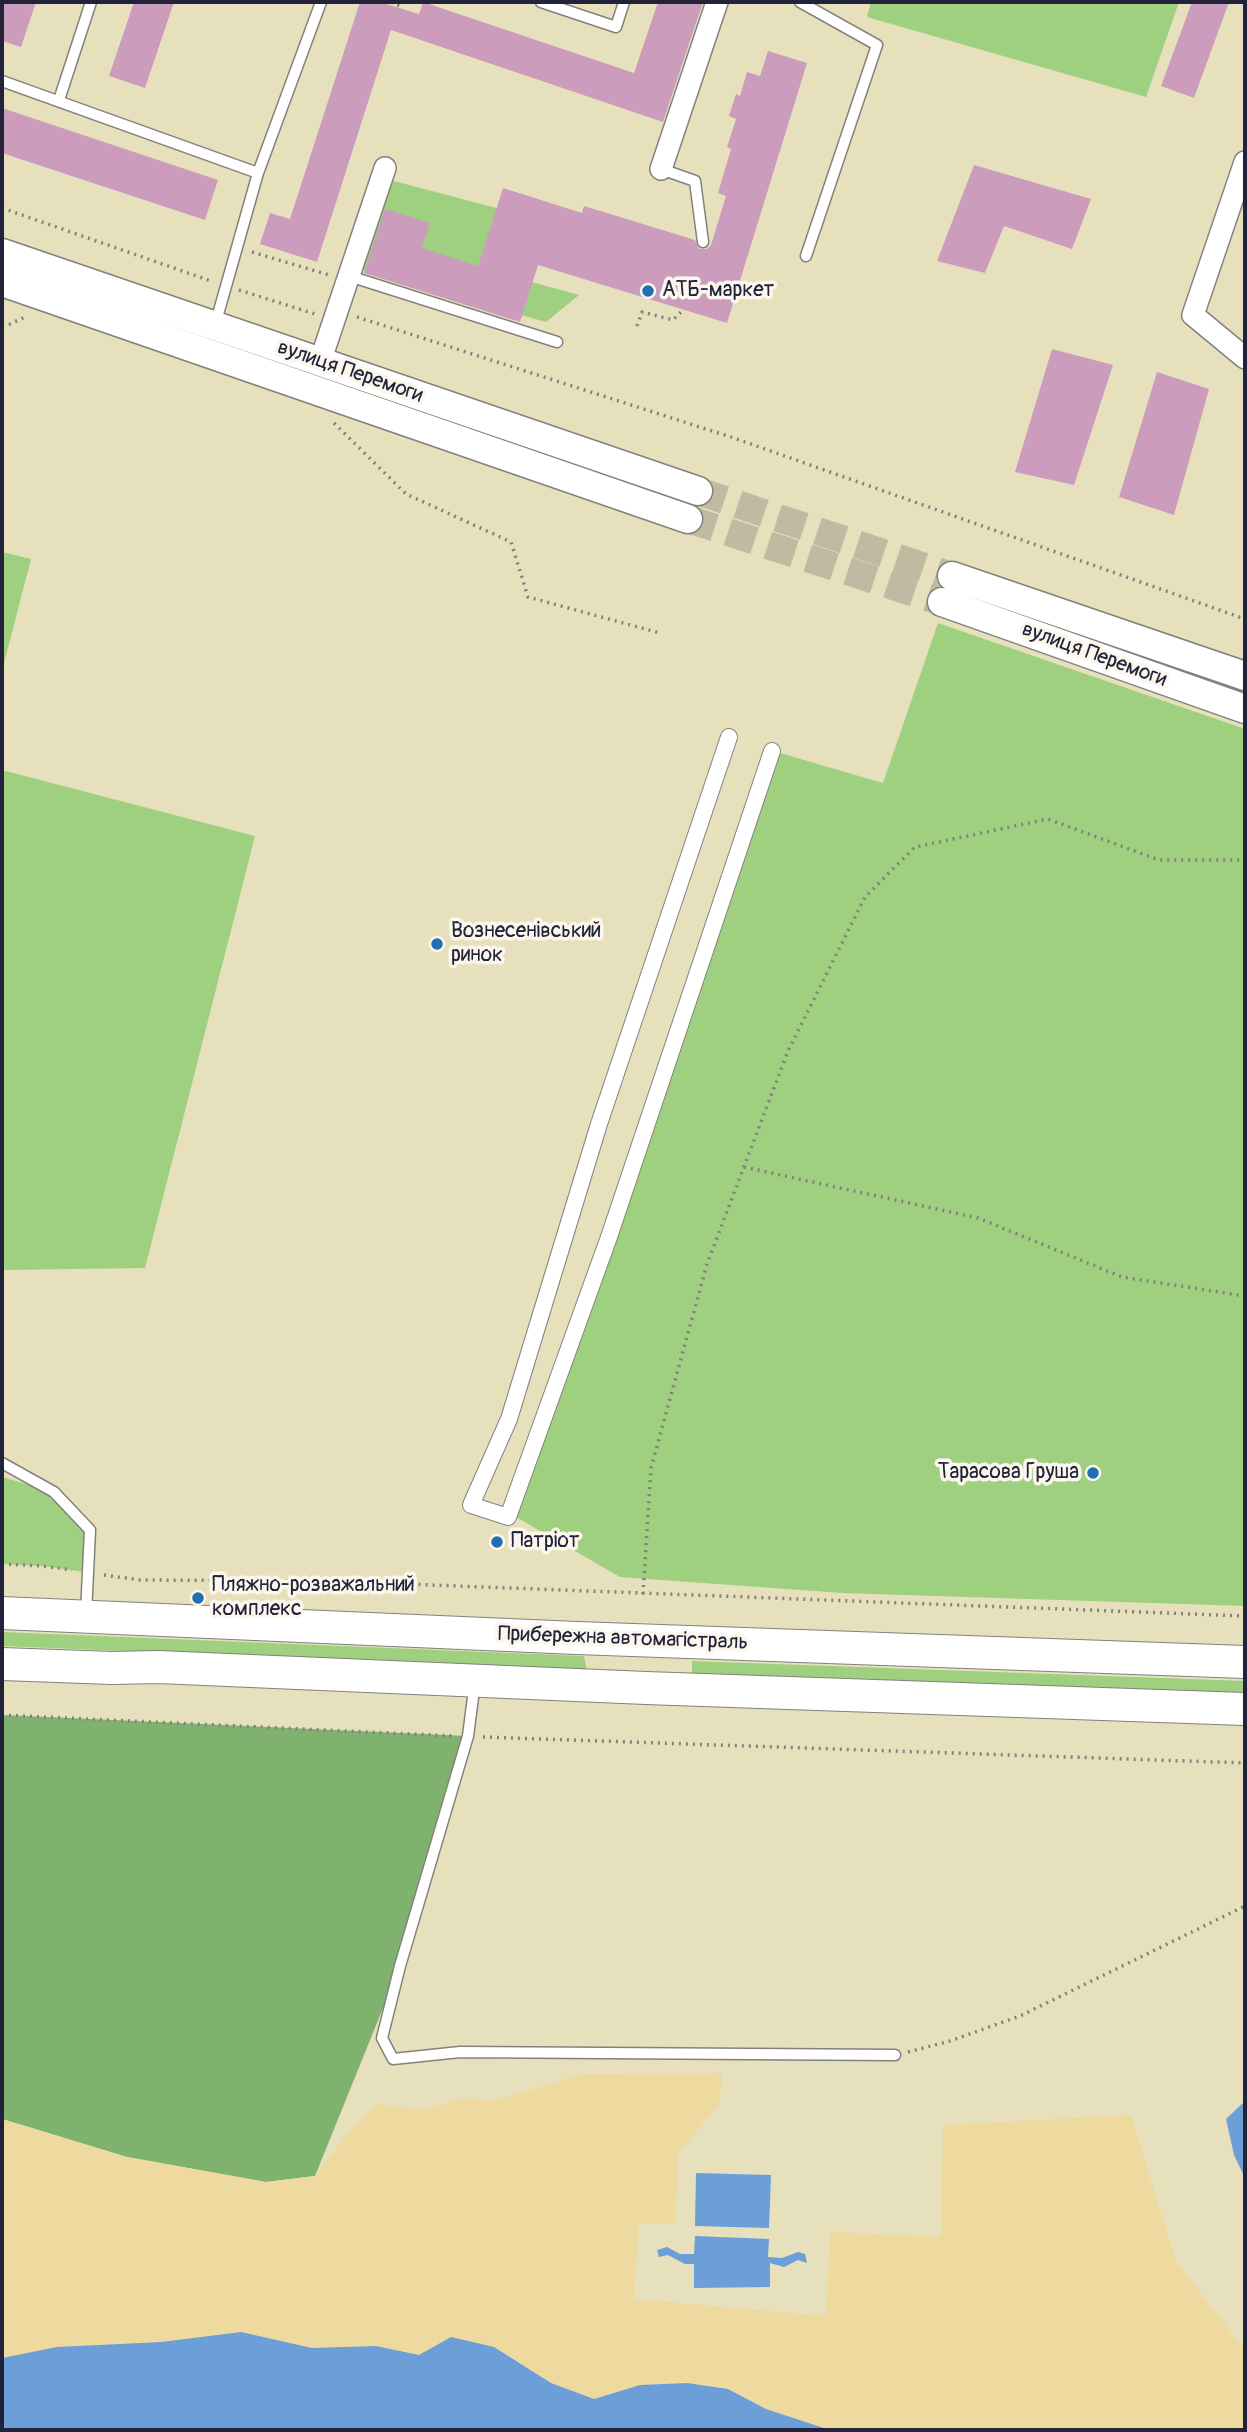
<!DOCTYPE html>
<html>
<head>
<meta charset="utf-8">
<style>
  body { margin:0 }
  #map { position:relative; width:1247px; height:2432px; overflow:hidden; background:#e7e0bd; font-family:Pangolin,sans-serif }
  canvas { display:block }
  .frame { position:absolute; inset:0; border:4px solid #22223b; pointer-events:none }
</style>
</head>
<body>
<div id="map">
<canvas width="1247" height="2432"></canvas>
<div class="frame"></div>
</div>
<script>
const g = document.querySelector('canvas').getContext('2d');
g.lineJoin = 'round';
function fillPath(path, color) {
  g.fillStyle = color;
  g.fill(path, 'evenodd');
}
function poly(rows) {
  const path = new Path2D();
  for (const r of rows) {
    path.moveTo(r[0], r[1]);
    for (let i = 2; i < r.length; i += 2) path.lineTo(r[i], r[i + 1]);
  }
  return path;
}
function strokePath(path, color, width, dash) {
  g.strokeStyle = color;
  g.lineWidth = width;
  g.lineCap = dash ? 'butt' : 'round';
  g.setLineDash(dash || []);
  g.stroke(path);
}
function write(font, color, halo, rows, align = 'center') {
  g.font = font + ' Pangolin,sans-serif';
  g.lineWidth = 7;
  g.setLineDash([]);
  g.textBaseline = 'middle';
  g.strokeStyle = halo;
  g.fillStyle = color;
  for (const [text, x, y, turn = 0] of rows) {
    g.save();
    g.translate(x, y);
    g.rotate((+turn || 0) * Math.PI / 180);
    g.textAlign = isNaN(turn) ? turn : align;
    if (halo) g.strokeText(text, 0, 0);
    g.fillText(text, 0, 0);
    g.restore();
  }
}
const green = poly([
  [871,2,1179,2,1146,97,867,17],
  [390,180,504,210,488,270,579,295,546,322,360,270],
  [2,552,31,559,2,671],
  [938,623,1245,729,1245,1606,842,1593,620,1577,516,1517,780,753,883,783],
  [2,770,255,836,145,1268,2,1270],
  [2,1477,54,1492,90,1530,86,1572,42,1566,2,1564],
  [2,1632,584,1656,587,1670,2,1646],
  [692,1661,1245,1681,1245,1696,692,1679]
]);
const forest = poly([
  [2,1715,468,1736,400,1966,315,2176,266,2182,127,2157,2,2119]
]);
const sand = poly([
  [722,2073,719,2105,679,2152,675,2224,639,2223,634,2299,826,2316,830,2232,941,2237,943,2125,1131,2115,1176,2261,1237,2340,1245,2346,1245,2430,831,2430,766,2409,728,2389,687,2383,640,2385,594,2399,551,2383,494,2347,451,2337,420,2355,376,2346,312,2348,241,2332,161,2342,57,2347,2,2358,2,2119,127,2157,266,2182,315,2176,348,2133,377,2104,424,2110,464,2098,495,2101,581,2074]
]);
const water = poly([
  [1245,2101,1245,2178,1234,2155,1226,2119],
  [696,2173,771,2175,769,2228,695,2226],
  [695,2236,769,2239,768,2257,782,2258,798,2252,805,2254,807,2263,798,2260,784,2267,770,2263,770,2287,694,2288,694,2264,685,2264,668,2255,659,2257,657,2250,667,2247,680,2254,694,2254],
  [241,2332,312,2348,376,2346,419,2355,451,2337,494,2347,551,2383,594,2399,640,2385,687,2383,728,2389,766,2409,830,2430,2,2430,2,2358,57,2347,161,2342]
]);
const building = poly([
  [2,2,36,2,21,47,2,41],
  [134,2,174,2,145,88,109,76],
  [360,2,380,2,419,14,423,2,634,73,658,2,703,2,663,122,391,30,317,262,260,244,270,213,290,219],
  [1192,2,1229,2,1194,98,1161,86],
  [768,51,807,63,727,323,538,265,520,322,364,273,385,209,430,223,422,248,478,266,503,188,582,213,584,206,695,240,699,249,707,249,711,245,726,196,718,193,731,149,727,147,736,119,729,116,736,94,740,96,747,72,760,76],
  [2,108,218,180,205,220,2,153],
  [974,165,1091,199,1072,249,1004,226,985,273,937,261],
  [1052,349,1113,365,1074,485,1015,472],
  [1157,372,1209,389,1174,515,1119,497]
]);
const secondaryTunnel = poly([
  [698,491,952,576],
  [688,519,942,602]
]);
const path = poly([
  [391,2,400,6],
  [2,208,211,281],
  [252,252,329,275],
  [239,290,315,314],
  [357,317,734,438,1245,619],
  [2,322,10,324,27,316],
  [637,326,642,312,673,320,684,309],
  [334,423,406,494,511,542,528,597,660,633],
  [744,1167,978,1218,1122,1277,1245,1296],
  [2,1564,42,1566,72,1570],
  [104,1575,141,1580,326,1581,1245,1616],
  [643,1594,651,1468,707,1264,788,1051,865,897,915,847,1048,819,1159,860,1245,860],
  [2,1715,454,1736],
  [483,1737,1245,1763],
  [908,2052,950,2041,1020,2016,1245,1906]
]);
const service = poly([
  [541,2,616,27,624,2],
  [800,2,877,45,806,256],
  [2,81,258,173,321,2],
  [59,100,91,2],
  [661,169,695,181,703,242],
  [349,276,557,342],
  [215,325,258,173],
  [2,1463,54,1492,90,1530,86,1614],
  [475,1682,468,1736,400,1966,382,2038,393,2059,460,2052,895,2055]
]);
const pedestrian = poly([
  [729,737,599,1124,509,1419,471,1505,508,1517,609,1237,772,751]
]);
const minor = poly([
  [1245,162,1193,315,1245,358],
  [661,169,717,2],
  [320,362,385,168]
]);
const secondary = poly([
  [2,253,698,491],
  [2,282,688,519],
  [952,576,1245,676],
  [942,602,1245,709]
]);
const primary = poly([
  [2,1613,577,1638,1245,1662],
  [2,1664,112,1668,158,1667,646,1688,1245,1709]
]);
const markers = [
  [648,291,7,"#1f6fb2"],
  [437,944,7,"#1f6fb2"],
  [1093,1473,7,"#1f6fb2"],
  [497,1542,7,"#1f6fb2"],
  [198,1598,7,"#1f6fb2"]
];
const poiNames = [
  ["АТБ-маркет",662,291],
  ["Вознесенівський",451,932],
  ["ринок",451,956],
  ["Тарасова Груша",1079,1473,"right"],
  ["Патріот",511,1542],
  ["Пляжно-розважальний",212,1586],
  ["комплекс",212,1610]
];
const streetNames = [
  ["вулиця Перемоги",350,372,19],
  ["вулиця Перемоги",1094,655,20],
  ["Прибережна автомагістраль",623,1639,2]
];
fillPath(green, '#9ed080');
fillPath(forest, '#7eb26e');
fillPath(sand, '#eeda9e');
fillPath(water, '#6c9ed7');
fillPath(building, '#cc9cbd');
strokePath(secondaryTunnel, '#c0baa3', 28, [28, 14]);
strokePath(service, '#84817c', 13);
strokePath(pedestrian, '#84817c', 18);
strokePath(minor, '#84817c', 24);
strokePath(secondary, '#84817c', 31);
strokePath(primary, '#84817c', 34);
strokePath(path, '#84817c', 3.5, [2, 5]);
strokePath(service, '#fff', 10);
strokePath(pedestrian, '#fff', 16);
strokePath(minor, '#fff', 21);
strokePath(secondary, '#fff', 28);
strokePath(primary, '#fff', 32);
for (const [x, y, r, color] of markers) {
  const dot = new Path2D();
  dot.arc(x, y, r, 0, 2 * Math.PI);
  g.fillStyle = color;
  g.fill(dot);
  strokePath(dot, '#fbf7ec', 2.5);
}
write('21px', '#22223b', '#fbf7ec', poiNames, 'left');
write('21px', '#22223b', '#fbf7ec', streetNames);
</script>
</body>
</html>
